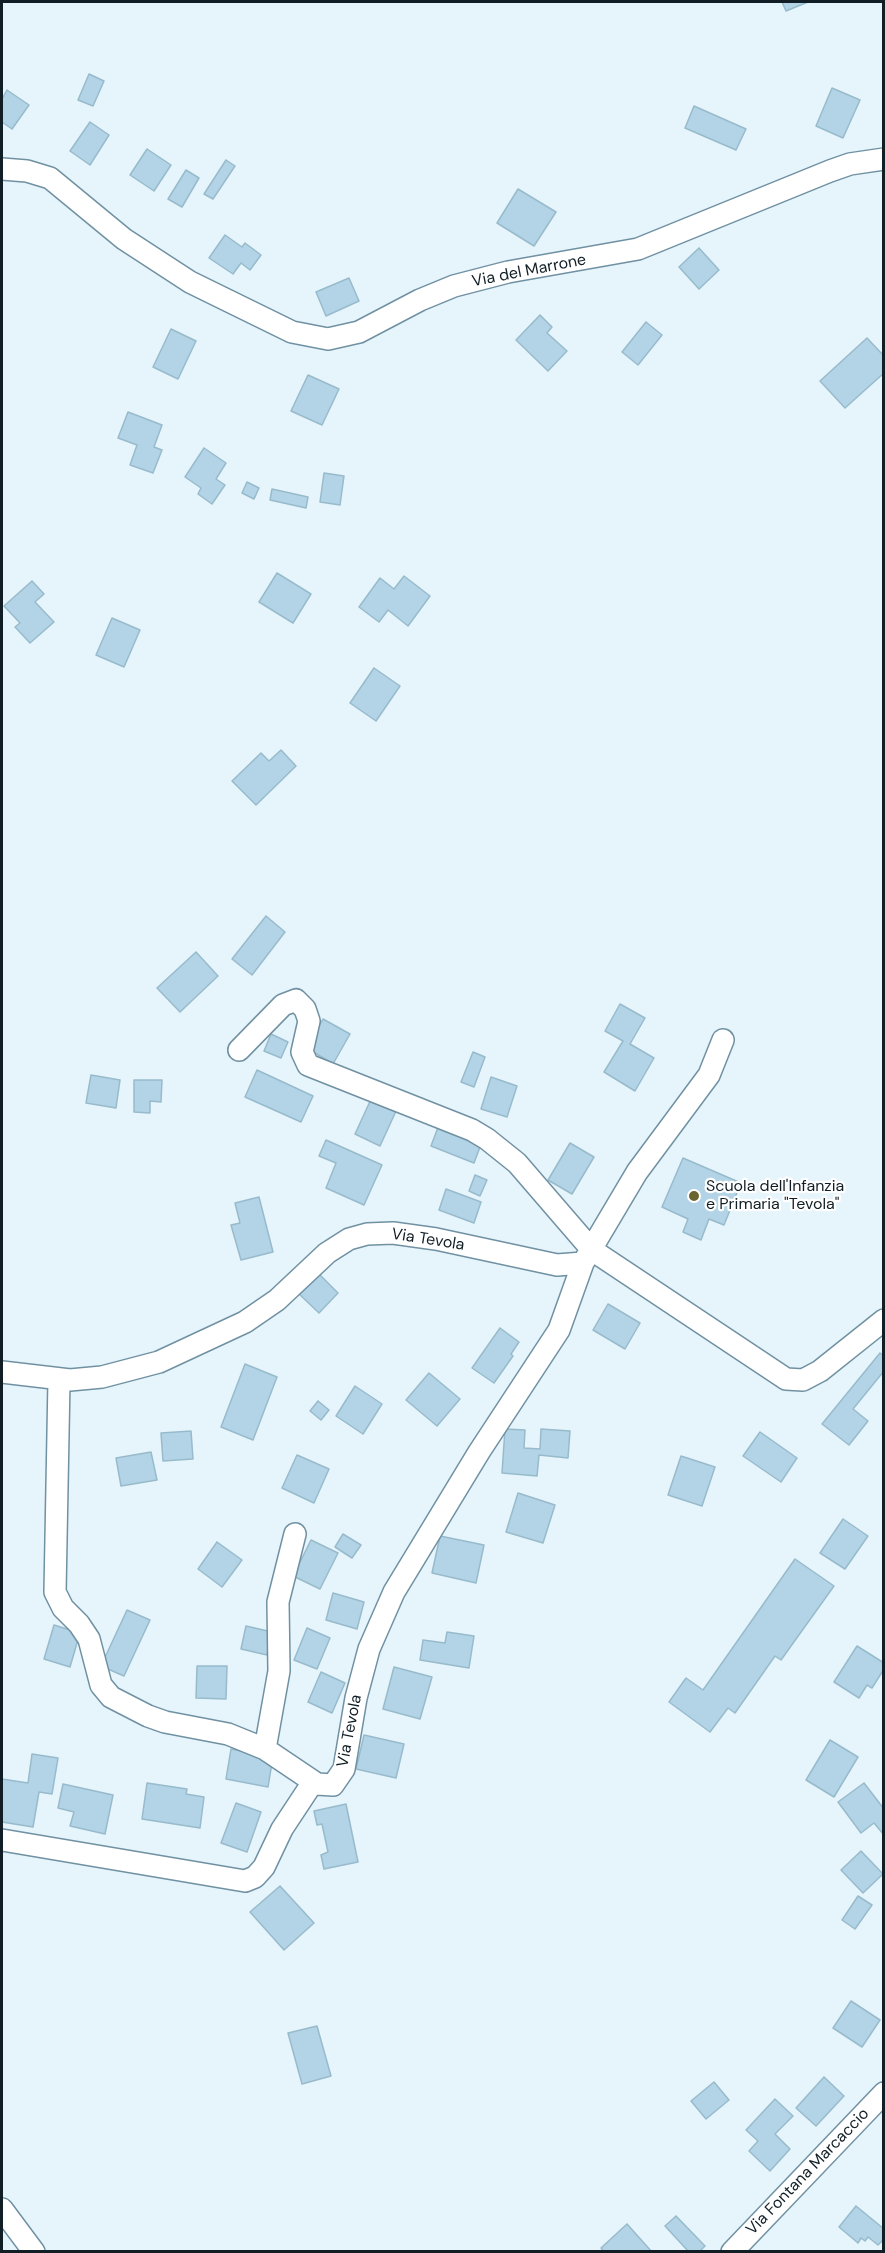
<!DOCTYPE html>
<html>
<head>
<meta charset="utf-8">
<style>
  body { margin:0 }
  #map { position:relative; width:885px; height:2253px; overflow:hidden; background:#e6f4fc; font-family:"DM Sans",sans-serif }
  canvas { display:block }
  .frame { position:absolute; inset:0; border:3px solid #111e25; pointer-events:none }
</style>
</head>
<body>
<div id="map">
<canvas width="885" height="2253"></canvas>
<div class="frame"></div>
</div>
<script>
const g = document.querySelector('canvas').getContext('2d');
g.lineJoin = 'round';
function fillPath(path, color) {
  g.fillStyle = color;
  g.fill(path, 'evenodd');
}
function poly(rows) {
  const path = new Path2D();
  for (const r of rows) {
    path.moveTo(r[0], r[1]);
    for (let i = 2; i < r.length; i += 2) path.lineTo(r[i], r[i + 1]);
  }
  return path;
}
function strokePath(path, color, width, dash) {
  g.strokeStyle = color;
  g.lineWidth = width;
  g.lineCap = dash ? 'butt' : 'round';
  g.setLineDash(dash || []);
  g.stroke(path);
}
function write(font, color, halo, rows, align = 'center') {
  g.font = font + ' "DM Sans",sans-serif';
  g.lineWidth = 4.5;
  g.setLineDash([]);
  g.textBaseline = 'middle';
  g.strokeStyle = halo;
  g.fillStyle = color;
  for (const [text, x, y, turn = 0] of rows) {
    g.save();
    g.translate(x, y);
    g.rotate((+turn || 0) * Math.PI / 180);
    g.textAlign = isNaN(turn) ? turn : align;
    if (halo) g.strokeText(text, 0, 0);
    g.fillText(text, 0, 0);
    g.restore();
  }
}
const building = poly([
  [782,2,808,2,786,11,782,2],
  [89,74,104,81,93,106,78,100,89,74],
  [832,88,860,100,843,138,816,126,832,88],
  [7,90,29,105,12,129,2,122,2,99,7,90],
  [694,106,746,129,736,150,685,128,694,106],
  [90,122,109,135,90,165,70,151,90,122],
  [147,149,171,165,154,191,130,175,147,149],
  [226,160,235,166,213,199,204,194,226,160],
  [186,170,199,178,182,207,168,199,186,170],
  [518,189,556,212,534,246,497,223,518,189],
  [225,235,242,247,245,243,261,255,250,270,241,263,233,274,209,258,225,235],
  [699,248,719,270,699,289,679,267,699,248],
  [349,278,359,301,326,316,316,292,349,278],
  [540,315,552,327,547,333,567,351,548,371,516,340,540,315],
  [646,322,662,335,638,365,622,352,646,322],
  [171,329,196,341,178,379,153,367,171,329],
  [867,338,884,356,884,373,845,408,820,381,867,338],
  [308,375,339,389,322,425,291,411,308,375],
  [128,412,162,425,154,447,162,450,153,473,130,465,137,445,118,438,128,412],
  [204,448,226,463,216,479,225,485,212,504,198,494,201,488,185,477,204,448],
  [324,473,344,476,340,505,320,502,324,473],
  [247,482,259,488,254,499,242,493,247,482],
  [272,489,308,497,306,508,270,500,272,489],
  [277,573,311,594,293,623,259,602,277,573],
  [404,576,430,596,408,626,388,610,379,622,359,607,380,578,394,589,404,576],
  [32,581,44,594,35,602,54,622,30,643,15,627,20,623,4,606,32,581],
  [112,618,140,630,124,667,96,655,112,618],
  [374,668,400,686,376,721,350,703,374,668],
  [281,750,296,766,256,805,232,781,261,753,269,761,281,750],
  [266,916,285,932,252,975,232,959,266,916],
  [196,952,218,976,180,1012,157,988,196,952],
  [620,1004,645,1018,630,1044,654,1058,635,1091,604,1072,623,1041,605,1031,620,1004],
  [323,1019,350,1034,333,1064,307,1048,323,1019],
  [271,1034,288,1042,281,1058,264,1051,271,1034],
  [473,1052,485,1057,474,1087,461,1082,473,1052],
  [257,1070,313,1096,301,1122,245,1097,257,1070],
  [91,1075,120,1080,116,1108,86,1103,91,1075],
  [491,1077,517,1086,507,1117,481,1109,491,1077],
  [134,1080,162,1080,161,1102,150,1101,150,1113,134,1112,134,1080],
  [372,1097,397,1109,380,1146,355,1134,372,1097],
  [440,1122,483,1139,474,1163,431,1146,440,1122],
  [326,1140,382,1165,364,1205,326,1188,336,1163,319,1156,326,1140],
  [570,1143,594,1157,572,1194,548,1180,570,1143],
  [683,1158,741,1183,724,1225,709,1219,701,1240,683,1232,688,1219,662,1207,683,1158],
  [475,1175,487,1180,480,1196,469,1191,475,1175],
  [446,1189,481,1202,474,1223,439,1210,446,1189],
  [259,1197,273,1252,241,1260,231,1225,240,1223,235,1203,259,1197],
  [318,1273,338,1293,319,1313,298,1293,318,1273],
  [608,1304,640,1323,625,1349,593,1330,608,1304],
  [500,1328,519,1342,511,1354,513,1356,494,1383,472,1368,500,1328],
  [880,1353,884,1356,884,1371,853,1409,868,1421,849,1445,822,1424,880,1353],
  [245,1364,277,1377,253,1440,221,1427,245,1364],
  [429,1373,460,1399,437,1426,406,1400,429,1373],
  [355,1386,382,1404,363,1434,336,1416,355,1386],
  [318,1401,329,1410,321,1420,310,1411,318,1401],
  [505,1429,525,1430,524,1448,540,1449,541,1429,570,1431,568,1458,539,1455,537,1476,502,1473,505,1429],
  [191,1431,193,1459,163,1461,161,1433,191,1431],
  [760,1432,797,1458,781,1482,743,1456,760,1432],
  [151,1452,157,1480,121,1486,116,1458,151,1452],
  [297,1455,329,1469,314,1503,282,1488,297,1455],
  [681,1456,715,1467,702,1506,668,1495,681,1456],
  [518,1493,555,1505,543,1543,506,1532,518,1493],
  [843,1519,868,1536,845,1569,820,1553,843,1519],
  [343,1534,361,1545,352,1558,335,1547,343,1534],
  [440,1536,484,1545,476,1583,432,1573,440,1536],
  [311,1540,338,1553,320,1589,293,1576,311,1540],
  [217,1542,242,1560,222,1587,198,1569,217,1542],
  [795,1559,834,1586,781,1660,775,1656,735,1713,728,1708,710,1732,669,1702,686,1678,703,1690,795,1559],
  [333,1593,364,1602,357,1629,326,1620,333,1593],
  [127,1610,150,1620,124,1676,101,1666,127,1610],
  [54,1625,80,1633,70,1667,44,1659,54,1625],
  [246,1626,272,1632,267,1655,241,1649,246,1626],
  [307,1628,330,1638,317,1669,294,1660,307,1628],
  [447,1632,474,1636,469,1668,420,1660,423,1640,445,1643,447,1632],
  [857,1646,884,1663,884,1669,872,1688,867,1685,859,1698,834,1682,857,1646],
  [197,1666,227,1666,226,1699,196,1698,197,1666],
  [394,1667,432,1677,420,1719,383,1709,394,1667],
  [321,1672,345,1683,332,1713,308,1702,321,1672],
  [364,1735,404,1744,396,1778,356,1769,364,1735],
  [830,1740,858,1757,834,1797,806,1780,830,1740],
  [231,1749,273,1757,268,1787,226,1779,231,1749],
  [32,1754,58,1758,52,1794,39,1792,33,1827,2,1822,2,1779,28,1783,32,1754],
  [147,1783,187,1789,186,1794,204,1797,200,1828,142,1819,147,1783],
  [864,1783,884,1809,884,1835,874,1823,861,1833,838,1802,864,1783],
  [63,1784,113,1795,105,1834,70,1826,74,1812,58,1808,63,1784],
  [236,1803,261,1812,247,1852,221,1843,236,1803],
  [346,1804,358,1862,324,1869,321,1855,328,1852,322,1824,317,1825,314,1811,346,1804],
  [861,1851,883,1874,863,1893,841,1870,861,1851],
  [280,1886,314,1923,284,1950,250,1912,280,1886],
  [858,1896,872,1905,855,1929,842,1920,858,1896],
  [851,2001,880,2020,862,2047,833,2028,851,2001],
  [317,2026,331,2076,302,2084,288,2033,317,2026],
  [824,2077,844,2096,816,2126,796,2108,824,2077],
  [714,2082,729,2100,706,2119,691,2101,714,2082],
  [775,2099,793,2116,775,2134,790,2149,770,2171,749,2151,758,2141,746,2130,775,2099],
  [856,2206,884,2229,884,2239,878,2245,868,2237,865,2241,861,2238,858,2243,839,2227,856,2206],
  [676,2216,705,2246,699,2252,689,2252,665,2226,676,2216],
  [627,2224,652,2252,604,2252,601,2248,627,2224]
]);
const minor = poly([
  [2,169,27,171,50,178,124,239,190,282,292,332,328,339,359,332,420,300,454,286,508,272,638,249,830,171,850,164,884,159],
  [239,1050,283,1005,296,1000,305,1009,309,1021,302,1052,308,1065,472,1130,487,1139,517,1163,592,1250,786,1379,803,1380,820,1371,884,1320],
  [2,1372,70,1380,102,1377,159,1362,245,1322,277,1300,327,1253,349,1239,367,1234,393,1233,436,1239,557,1265,583,1263],
  [59,1380,55,1592,63,1608,79,1624,89,1639,101,1685,111,1697,148,1716,165,1722,228,1734,265,1749,317,1784,333,1785,344,1769,356,1698,369,1649,394,1592,479,1452,559,1330,583,1263,637,1172,709,1075,723,1040],
  [265,1749,279,1671,278,1602,295,1534],
  [2,1840,245,1881,255,1877,264,1867,282,1829,313,1782],
  [2,2209,34,2252],
  [732,2252,884,2093]
]);
const markers = [
  [694,1196,6,"#696430"]
];
const streetNames = [
  ["Via del Marrone",529,271,-11],
  ["Via Tevola",428,1240,9],
  ["Via Tevola",350,1731,-79],
  ["Via Fontana Marcaccio",808,2172,-46]
];
const poiNames = [
  ["Scuola dell'Infanzia",706,1187],
  ["e Primaria \"Tevola\"",706,1205]
];
fillPath(building, '#b2d4e6');
strokePath(building, '#98bbcc', 1.5);
strokePath(minor, '#7091a2', 24);
strokePath(minor, '#fff', 21);
for (const [x, y, r, color] of markers) {
  const dot = new Path2D();
  dot.arc(x, y, r, 0, 2 * Math.PI);
  g.fillStyle = color;
  g.fill(dot);
  strokePath(dot, '#fff', 2);
}
write('16px', '#111e25', '#fff', streetNames);
write('16px', '#111e25', '#fff', poiNames, 'left');
</script>
</body>
</html>
